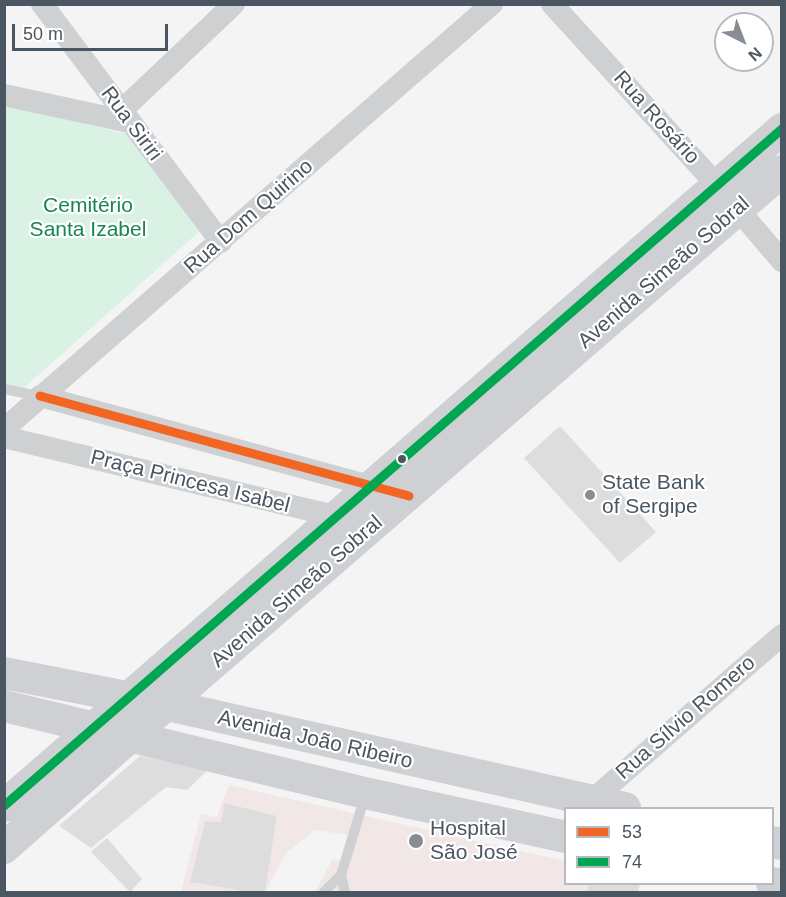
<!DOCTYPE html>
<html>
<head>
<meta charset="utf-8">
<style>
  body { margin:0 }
  #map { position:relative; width:786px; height:897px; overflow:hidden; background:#f4f4f4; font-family:Helvetica,sans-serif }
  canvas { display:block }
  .frame { position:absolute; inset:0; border:6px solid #4a5661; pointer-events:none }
  .legend { position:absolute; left:564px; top:807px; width:210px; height:78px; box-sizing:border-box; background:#fff; border:2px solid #b7bbc0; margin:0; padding:8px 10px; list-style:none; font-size:18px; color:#4a5661 }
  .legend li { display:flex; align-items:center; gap:12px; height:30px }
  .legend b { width:30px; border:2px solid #b7bbc0 }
  .north { position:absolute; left:714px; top:12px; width:60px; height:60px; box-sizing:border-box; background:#fff; border:2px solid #b7bbc0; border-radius:50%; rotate:138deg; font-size:16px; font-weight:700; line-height:24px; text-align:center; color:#4a5661 }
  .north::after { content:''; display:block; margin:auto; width:21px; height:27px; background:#868d94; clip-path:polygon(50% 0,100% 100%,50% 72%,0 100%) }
  .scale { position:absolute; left:12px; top:24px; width:156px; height:27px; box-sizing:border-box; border:3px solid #4a5661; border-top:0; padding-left:8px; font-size:18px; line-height:21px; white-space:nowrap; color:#4a5661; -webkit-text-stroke:4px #fff; paint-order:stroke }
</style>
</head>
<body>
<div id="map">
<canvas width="786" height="897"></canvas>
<div class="frame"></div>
<ul class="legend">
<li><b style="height:8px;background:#f26522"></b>53</li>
<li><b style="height:8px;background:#00a651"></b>74</li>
</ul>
<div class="north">N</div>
<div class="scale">50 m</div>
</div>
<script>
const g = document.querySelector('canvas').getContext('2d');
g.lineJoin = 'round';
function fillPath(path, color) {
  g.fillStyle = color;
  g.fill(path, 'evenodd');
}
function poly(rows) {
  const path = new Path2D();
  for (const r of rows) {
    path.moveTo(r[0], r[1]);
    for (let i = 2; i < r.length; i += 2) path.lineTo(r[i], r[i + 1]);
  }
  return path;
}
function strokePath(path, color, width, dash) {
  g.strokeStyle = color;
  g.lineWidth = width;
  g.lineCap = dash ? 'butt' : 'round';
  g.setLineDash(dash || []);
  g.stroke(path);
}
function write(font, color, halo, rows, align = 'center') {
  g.font = font + ' Helvetica,sans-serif';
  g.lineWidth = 4.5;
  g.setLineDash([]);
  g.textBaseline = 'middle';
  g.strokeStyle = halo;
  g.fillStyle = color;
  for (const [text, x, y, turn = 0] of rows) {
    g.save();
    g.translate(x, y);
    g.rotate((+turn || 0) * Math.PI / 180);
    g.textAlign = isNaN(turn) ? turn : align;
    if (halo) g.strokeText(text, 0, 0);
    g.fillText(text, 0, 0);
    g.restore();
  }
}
const medical = poly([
  [229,785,565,861,566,884,589,884,587,892,315,892,332,860,349,860,355,836,315,830,286,853,265,892,277,816,226,803,221,822,205,821,190,882,250,892,181,892,201,814,217,817]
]);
const green = poly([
  [5,105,127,134,202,229,24,388,5,384]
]);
const building = poly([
  [560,426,656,532,620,563,524,458],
  [140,756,208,770,187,790,166,787,91,848,59,826],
  [225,803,277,816,265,892,250,892,190,882,205,821,221,822],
  [107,838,142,879,130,892,91,852],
  [589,884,640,884,638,892,587,892]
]);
const service = poly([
  [4,389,39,396],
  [341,875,345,892],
  [324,892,341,875,365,796]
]);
const minor = poly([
  [42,4,221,242],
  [552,4,717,185,782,261],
  [4,95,129,122],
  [121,111,234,4],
  [40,396,381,489],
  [4,429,492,4],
  [4,437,347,519],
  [588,808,591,801,782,635]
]);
const secondary = poly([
  [4,673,167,705,625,808],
  [4,706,365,793,566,837],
  [4,806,782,129],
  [772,842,782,844],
  [4,848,194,680,782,171],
  [772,883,782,885]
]);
const bus1 = poly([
  [40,396,409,496]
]);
const bus2 = poly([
  [4,806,782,129]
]);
const markers = [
  [402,459,5,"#4a5661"],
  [590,495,6,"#868d94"],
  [416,841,8,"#868d94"]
];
const streetNames = [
  ["Rua Rosário",656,118,48],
  ["Rua Siriri",131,124,53],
  ["Rua Dom Quirino",249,217,-41],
  ["Avenida Simeão Sobral",664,273,-41],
  ["Praça Princesa Isabel",190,482,14],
  ["Avenida Simeão Sobral",297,592,-41],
  ["Rua Sílvio Romero",686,718,-41],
  ["Avenida João Ribeiro",315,740,13]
];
const parkNames = [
  ["Cemitério",88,206],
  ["Santa Izabel",88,230]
];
const poiNames = [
  ["State Bank",602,483],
  ["of Sergipe",602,507],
  ["Hospital",430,829],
  ["São José",430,853]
];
fillPath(medical, '#f1e7e6');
fillPath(green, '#d9f2e3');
fillPath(building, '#ddddde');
strokePath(service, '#ced0d2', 10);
strokePath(minor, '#ced0d2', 22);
strokePath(secondary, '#ced0d4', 32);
strokePath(bus1, '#f26522', 9);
strokePath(bus2, '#00a651', 9);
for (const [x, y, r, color] of markers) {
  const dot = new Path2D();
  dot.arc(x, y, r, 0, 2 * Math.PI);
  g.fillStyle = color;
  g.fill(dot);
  strokePath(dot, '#fff', 2);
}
write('21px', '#4a5661', '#fff', streetNames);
write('21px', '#17864f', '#fff', parkNames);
write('21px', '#4a5661', '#fff', poiNames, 'left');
</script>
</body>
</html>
